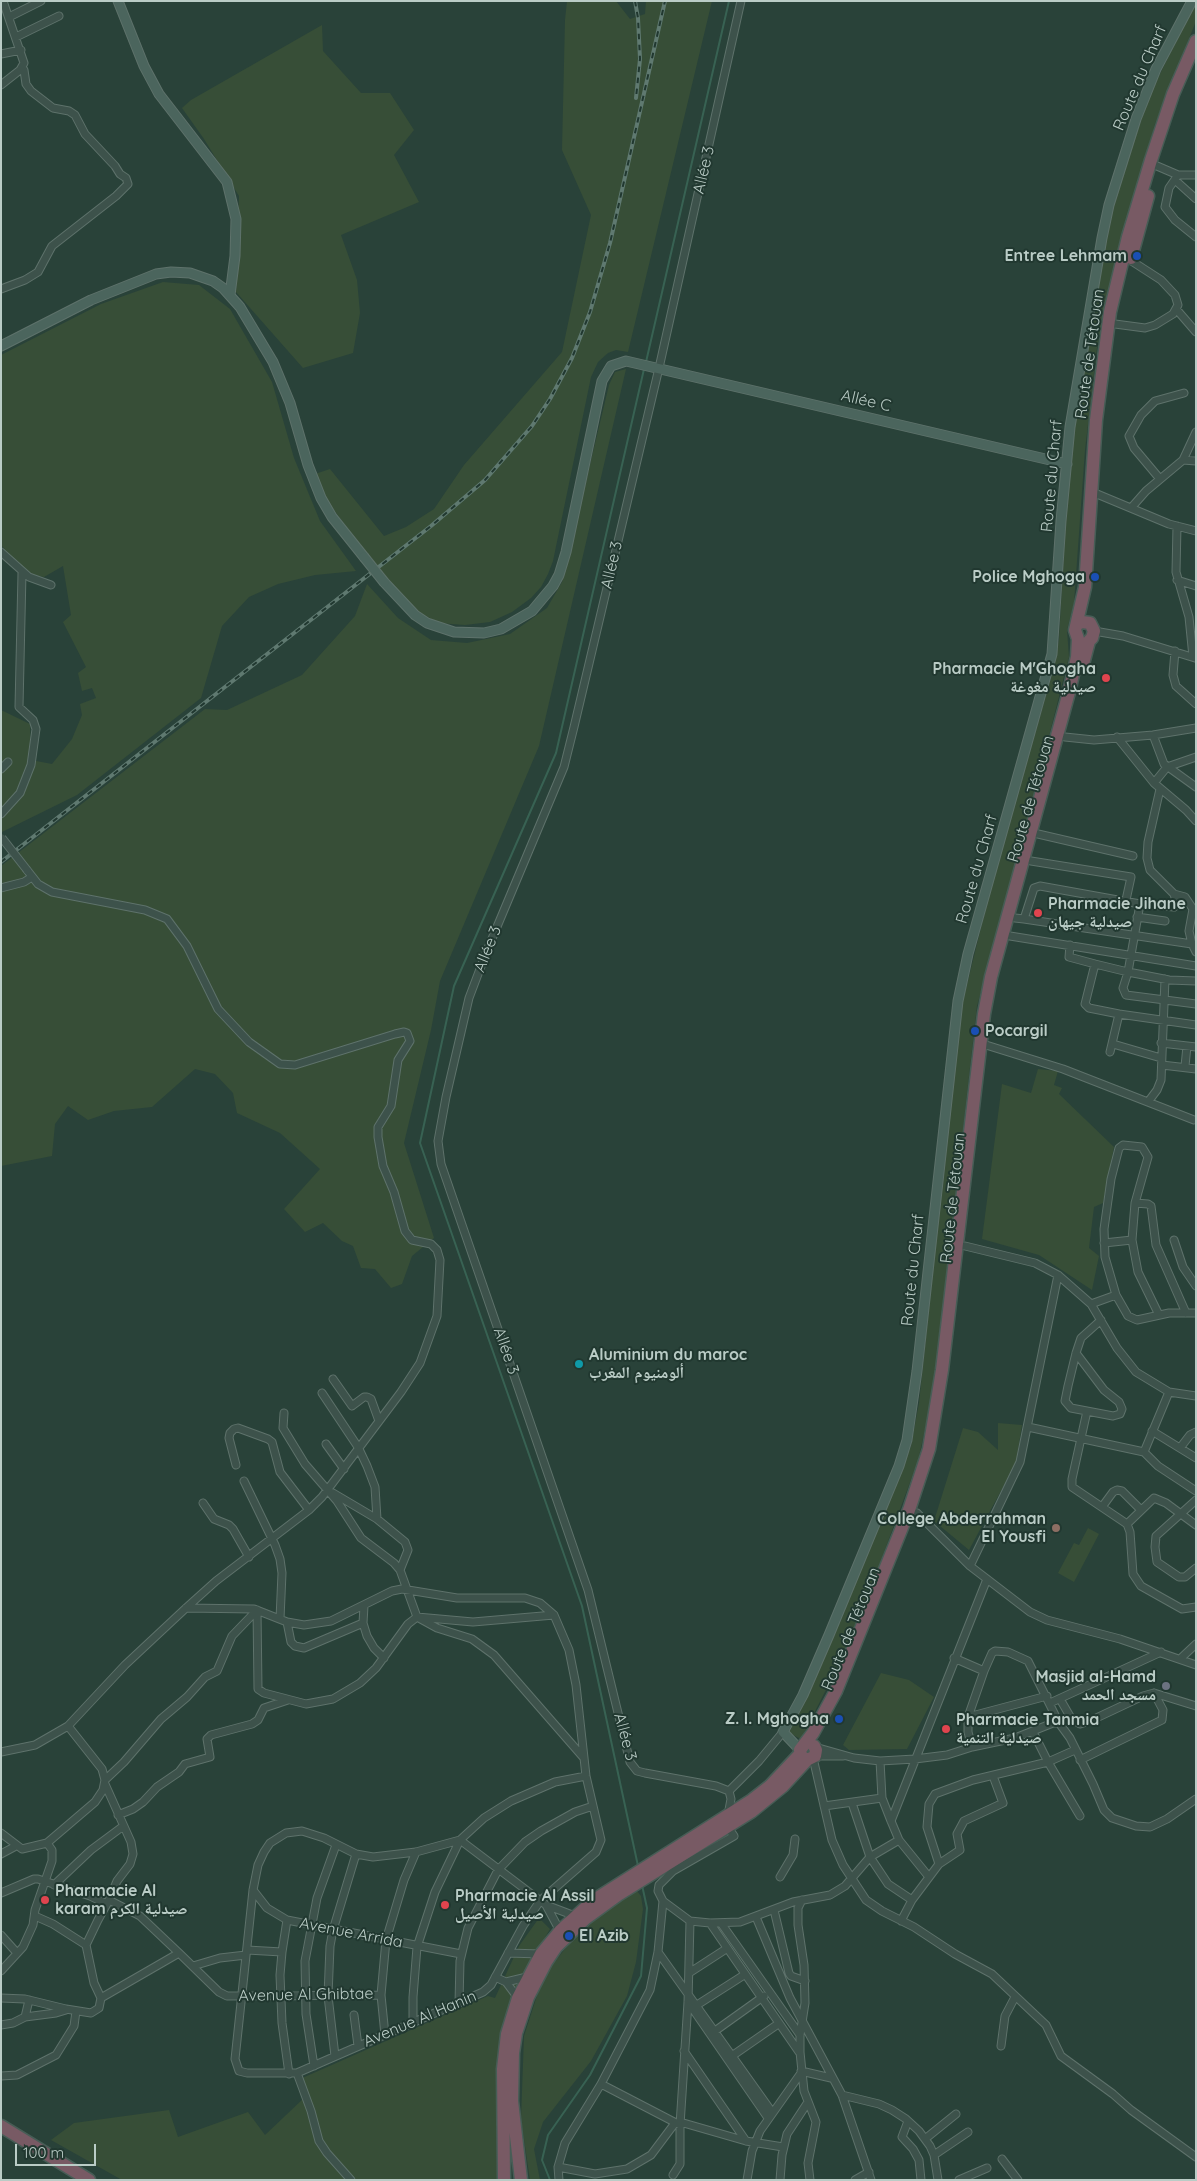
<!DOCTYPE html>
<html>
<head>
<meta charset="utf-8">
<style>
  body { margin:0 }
  #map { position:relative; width:1197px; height:2181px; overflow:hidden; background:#294239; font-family:Quicksand,sans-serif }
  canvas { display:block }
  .frame { position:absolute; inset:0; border:2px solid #baccc6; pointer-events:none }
  .scale { position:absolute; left:15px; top:2144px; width:81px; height:22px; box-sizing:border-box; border:2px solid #baccc6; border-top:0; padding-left:6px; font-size:15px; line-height:18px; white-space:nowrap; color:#baccc6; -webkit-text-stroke:4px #213830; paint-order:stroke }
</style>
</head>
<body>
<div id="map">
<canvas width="1197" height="2181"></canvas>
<div class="frame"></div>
<div class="scale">100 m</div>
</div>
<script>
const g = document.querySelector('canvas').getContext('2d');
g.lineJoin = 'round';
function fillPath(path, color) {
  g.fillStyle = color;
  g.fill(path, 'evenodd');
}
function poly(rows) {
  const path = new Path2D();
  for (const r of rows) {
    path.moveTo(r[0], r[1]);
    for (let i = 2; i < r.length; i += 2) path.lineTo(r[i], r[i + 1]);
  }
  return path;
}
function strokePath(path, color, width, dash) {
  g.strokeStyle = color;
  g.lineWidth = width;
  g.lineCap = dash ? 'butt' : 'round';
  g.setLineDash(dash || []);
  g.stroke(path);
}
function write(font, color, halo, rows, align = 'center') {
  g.font = font + ' Quicksand,"Noto Naskh Arabic",sans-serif';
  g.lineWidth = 4;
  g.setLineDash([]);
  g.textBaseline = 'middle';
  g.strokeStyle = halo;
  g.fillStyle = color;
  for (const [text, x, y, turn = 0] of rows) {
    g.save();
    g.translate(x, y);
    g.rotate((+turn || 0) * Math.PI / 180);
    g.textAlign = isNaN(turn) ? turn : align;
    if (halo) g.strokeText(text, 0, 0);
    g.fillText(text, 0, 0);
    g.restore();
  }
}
const green = poly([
  [567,1,616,1,630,19,645,14,646,1,712,1,628,352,616,350,608,353,598,362,591,377,553,561,548,574,541,587,531,598,512,612,490,622,465,625,438,623,415,610,365,553,326,499,315,474,330,469,384,536,406,527,434,509,464,465,562,352,591,215,562,150,565,20],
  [1196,1,1196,21,1155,124,1117,254,1097,348,1085,450,1074,603,1067,630,1069,657,1020,851,977,1006,933,1393,918,1461,871,1587,836,1670,801,1739,791,1734,788,1729,810,1690,841,1619,911,1446,919,1403,960,1013,991,887,1054,667,1059,639,1068,479,1077,408,1110,211,1150,94],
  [322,25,323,51,361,93,390,93,414,130,394,155,419,202,341,235,357,280,360,313,353,353,303,368,236,292,239,196,204,139,182,108,191,100],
  [163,282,199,285,230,309,272,382,294,458,320,521,356,571,315,575,278,584,249,597,222,626,201,698,77,795,2,832,1,710,30,724,31,760,52,764,72,739,82,715,80,704,96,698,92,688,82,691,78,673,86,667,63,622,71,615,63,566,44,577,32,575,18,565,1,545,1,355,101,304],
  [626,369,539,746,440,981,431,1030,404,1143,434,1238,412,1256,402,1284,391,1288,375,1269,361,1268,353,1246,342,1241,323,1223,305,1232,284,1209,320,1169,280,1133,237,1113,233,1093,215,1074,195,1069,152,1107,114,1111,88,1120,68,1106,55,1124,52,1156,1,1166,1,866,205,709,227,710,302,675,355,616,367,584,398,618,431,640,467,643,510,634,547,608,562,582,609,385,615,372],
  [1038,1069,1058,1071,1054,1085,1062,1088,1059,1094,1114,1147,1103,1203,1094,1207,1089,1248,1099,1256,1092,1290,1039,1255,982,1239,1002,1084,1031,1093],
  [998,1423,1022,1425,1016,1463,969,1550,934,1521,963,1428,978,1432,998,1450],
  [1088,1528,1099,1534,1074,1582,1058,1573,1074,1543,1079,1545],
  [881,1673,909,1680,934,1697,907,1749,849,1750,843,1745],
  [637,1891,641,1896,643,1909,636,1962,627,1996,591,2061,543,2122,534,2149,540,2180,530,2180,521,2119,524,2036,543,1977,575,1936,612,1904],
  [539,1918,550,1929,519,1982,501,2033,496,2087,497,2180,122,2180,51,2140,74,2123,169,2110,178,2137,248,2112,265,2135,304,2098,300,2079,488,1996,495,1998,519,1946]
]);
const stream = poly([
  [646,362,729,1],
  [638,1866,582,1606,420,1143,454,986,556,753,644,369],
  [550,2180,542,2160,548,2135,590,2075,641,1976,647,1908,642,1885]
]);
const street = poly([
  [9,17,41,1],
  [16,37,59,16],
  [1,54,21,50],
  [1,85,20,70,24,63,3,1],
  [1157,166,1178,175,1169,188,1165,207,1175,220,1196,237],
  [1178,175,1196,175],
  [1175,180,1196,199],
  [1,289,25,280,38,272,52,246,116,196,128,184,126,178,120,174,115,166,85,134,75,115,69,111,53,108,31,91,26,84,24,70,22,68],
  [1177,310,1196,332],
  [1115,324,1145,328,1155,325,1173,314,1178,305,1175,295,1161,280,1130,260],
  [1183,460,1196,461],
  [1160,479,1134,448,1129,436,1141,415,1155,401,1184,393],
  [1097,494,1169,524,1196,531],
  [1131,508,1146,491,1183,460,1196,432],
  [1177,526,1176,572,1189,617,1193,657],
  [1,552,29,577,51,585],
  [1177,580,1196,586],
  [1094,631,1123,636,1195,658],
  [1175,651,1173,675,1176,686,1196,704],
  [1153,735,1164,764,1196,787],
  [1065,737,1094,740,1153,735,1196,728],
  [1117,737,1154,783,1186,810,1196,821],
  [1,769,8,762],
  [1154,783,1167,767,1196,757],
  [1,814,20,793,31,765,36,729,33,720,19,707,22,573],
  [1038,834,1133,856],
  [1031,861,1131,877,1126,900],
  [1,888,24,882,32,877],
  [1174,894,1185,897,1193,909,1189,931,1192,944],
  [1140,904,1128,972,1169,980,1196,981],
  [1137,917,1165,921],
  [1015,918,1024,919,1034,888,1040,886,1140,904,1174,907,1176,901,1174,894,1150,870,1147,858,1148,842,1160,789],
  [1024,919,1192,944,1196,952],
  [1010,936,1196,966],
  [1070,945,1069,957,1095,964],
  [1119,1014,1089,1008,1085,1004,1095,964,1128,972,1123,988,1126,995,1196,1004],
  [1161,1043,1196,1047],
  [1113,1044,1161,1058],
  [986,1045,1063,1069,1194,1120],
  [1110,1052,1119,1014,1196,1025],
  [1162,1065,1196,1069],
  [1185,1066,1187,1046],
  [1148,1102,1157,1090,1161,1080,1165,979],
  [1135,1203,1148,1204,1151,1206,1156,1245,1186,1313],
  [1174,1240,1183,1267,1196,1286],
  [1104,1243,1132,1240],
  [965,1246,1035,1263,1058,1275,1091,1304,1117,1348,1136,1372,1169,1392,1196,1396],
  [1091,1304,1116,1295],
  [1159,1315,1138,1272,1132,1240,1135,1203,1148,1157,1142,1147,1123,1145,1119,1148,1111,1179,1104,1229,1105,1257,1116,1295,1128,1316,1137,1320,1169,1313,1196,1313],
  [1076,1353,1104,1390,1119,1402,1122,1409,1120,1414,1113,1416,1071,1408,1065,1401,1068,1386,1076,1353,1081,1338,1101,1320],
  [333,1379,352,1406,364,1397,367,1397,371,1399,379,1421],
  [1169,1392,1144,1452,1158,1466,1196,1491],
  [322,1393,358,1447,367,1466,375,1487,377,1519],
  [1087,1411,1072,1479,1072,1487,1127,1524,1130,1532,1133,1574,1141,1586,1182,1609,1196,1607],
  [284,1413,283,1428,305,1464,337,1501,361,1538,394,1563,400,1570,417,1617,437,1628,472,1639,494,1655,583,1757],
  [1028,1427,1144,1452],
  [1152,1431,1196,1458],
  [326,1444,344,1469],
  [1180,1448,1190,1435,1196,1432],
  [236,1465,229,1438,230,1433,234,1429,238,1428,268,1439,272,1442,280,1472,309,1510],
  [244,1481,275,1545,280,1559,282,1573,280,1619],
  [333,1493,377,1519,405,1542,408,1550,400,1570],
  [1196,1500,1156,1536,1155,1547,1157,1562,1179,1577,1185,1577,1196,1568],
  [203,1503,214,1519,229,1525,233,1529,249,1557],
  [1102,1507,1113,1492,1117,1490,1122,1491,1141,1510],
  [917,1513,970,1566,1030,1612,1047,1620,1120,1639,1196,1665],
  [1127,1524,1154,1498,1166,1503,1196,1525],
  [970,1566,1020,1462,1058,1275],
  [364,1606,363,1623,367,1636,374,1648,384,1658],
  [186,1608,254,1609,287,1622,304,1625,331,1621,392,1591,402,1589,457,1598,525,1598,540,1603,554,1615,569,1650,576,1685,586,1776,601,1840,596,1852,540,1901,523,1926,491,1985,483,1992,297,2073,247,2073,239,2071,235,2059,253,1890,258,1865,264,1852,270,1843,286,1833,302,1831,324,1838,356,1854,373,1857,416,1852,460,1840],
  [257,1610,258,1689,264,1693,306,1704,333,1699,360,1683,376,1668,408,1624,417,1617,473,1622,554,1615],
  [287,1622,291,1642,295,1646,304,1648,363,1623],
  [954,1658,984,1671],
  [1180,1659,1196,1644],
  [1060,1699,1071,1718,1080,1724,1092,1720,1143,1696,1154,1693,1196,1706],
  [1050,1703,1161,1652],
  [968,1717,1047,1696],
  [1033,1732,1048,1762,1080,1816],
  [815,1747,854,1758,880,1761,915,1759,947,1755,972,1747,1015,1738,1053,1723,1059,1723,1070,1738,1093,1784,1104,1810,1112,1818,1136,1826,1150,1827,1167,1819,1196,1799],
  [972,1747,968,1732,968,1717,984,1671,992,1653,995,1651,1008,1652,1028,1661,1059,1723],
  [1,1752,35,1745,68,1726,125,1665,186,1608,216,1581,309,1510,322,1497,401,1392,420,1363,437,1316,440,1260,437,1250,431,1244,412,1240,405,1231,394,1192,383,1166,378,1137,378,1127,391,1106,398,1060,410,1041,407,1033,404,1032,395,1034,295,1065,280,1064,249,1042,218,1009,187,946,167,919,145,910,52,892,38,884,27,870],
  [815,1756,843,1756],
  [813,1758,832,1840,843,1865,866,1900,882,1911,914,1927,955,1954,992,1974,1046,2025,1061,2056,1113,2094,1131,2110,1196,2157],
  [1080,1760,1162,1720,1163,1710,1154,1693],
  [880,1761,882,1798,891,1821,899,1840,929,1877],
  [105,1780,124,1762,161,1719,187,1697,205,1677,217,1671,232,1636,257,1610],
  [729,1791,716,1786,645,1773,637,1771,630,1762,588,1590,441,1164,438,1141,446,1097,469,998,486,953,564,767,574,727,659,368,741,1],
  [729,1791,759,1761,783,1732],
  [852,1803,870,1857,888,1884,912,1900],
  [824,1806,882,1798],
  [118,1815,133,1809,143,1802,157,1787,179,1772,185,1764,210,1757,207,1739,211,1735,252,1724,258,1720,264,1708,288,1700],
  [728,1815,731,1799,729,1791],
  [891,1821,987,1579],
  [728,1827,734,1836,673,1871,659,1885,658,1891,663,1901,690,1921,710,1923,740,1922,793,1902,830,1895,845,1886,870,1857,899,1840],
  [1,1833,22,1849,47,1843],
  [460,1840,546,1905,575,1916],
  [1,1854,16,1846],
  [939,1864,927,1827,929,1804,935,1794,973,1780,1048,1762,1075,1750],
  [780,1877,793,1855,795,1839],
  [54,1885,91,1850,122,1827],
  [253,1890,267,1908,287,1920,461,1954],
  [1,1893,34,1879,38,1879,90,1896,107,1904],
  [109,1900,140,1916,179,1953],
  [802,1900,798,1908,798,1925,804,1965,805,2003,800,2035,800,2052,804,2091,816,2122,808,2163,810,2180],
  [546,1905,560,1931],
  [774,1910,789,1973,791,1976,805,1981],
  [35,1916,53,1924,86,1945],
  [756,1917,790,1998,842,2095,871,2180],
  [287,1920,282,1952,280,1975,282,2023,289,2074],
  [901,1921,912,1900,939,1864,960,1850,957,1834,964,1821,1003,1803,993,1776],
  [710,1923,799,2052],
  [721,1923,800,2035],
  [1,1935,17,1953],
  [247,1950,282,1952],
  [658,1952,772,2112],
  [508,1953,541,1954],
  [193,1966,220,1958,246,1955],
  [1,1971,23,1947,33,1925,35,1910,52,1861,52,1850,47,1843,95,1802,103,1790,105,1780,102,1769,68,1726],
  [689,1973,726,1949],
  [495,1977,506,1982,518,1998],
  [506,1982,527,1977],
  [1,1998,25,1999,66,2009,91,2013,99,2008,101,1998,179,1953,219,1992,227,1996,381,1995],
  [101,1998,94,1983,86,1945,98,1920,109,1900,117,1881,130,1864,133,1854,131,1842,105,1784],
  [688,2002,768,2118],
  [459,2003,460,1961,468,1928,498,1870,525,1842,541,1831,575,1812,593,1806],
  [697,2005,744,1975],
  [354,2015,358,2046],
  [25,2017,56,2013,66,2010],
  [413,2023,413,1997,417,1947,435,1892,460,1840,484,1818,511,1801,555,1782,586,1776],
  [1,2025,13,2023,25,2017,29,2000],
  [715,2031,764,1996],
  [385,2035,381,1995,386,1940,404,1880,416,1852],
  [1001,2046,1005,2016,1015,1997],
  [684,2051,746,2141],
  [335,2056,328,1996,330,1946,333,1930,356,1854],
  [729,2058,778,2024],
  [314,2066,306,2014,305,1961,317,1898,336,1845],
  [801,2071,831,2078],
  [297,2073,311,2111,319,2141,327,2153,351,2180],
  [1,2076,17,2075,56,2055,74,2026,76,2011],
  [601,2084,680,2125],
  [842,2095,879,2104,892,2110,906,2119,919,2131,930,2146,934,2155,938,2180],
  [908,2121,902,2137,913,2149,919,2160,921,2180],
  [680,2122,746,2141,783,2147],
  [925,2139,956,2114],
  [934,2155,968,2132],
  [1002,2159,1018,2180],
  [558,2167,595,2174,627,2169,651,2155,675,2123],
  [673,2175,680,2164,680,2125,688,2002,690,1921],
  [559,2180,558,2167,565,2143,601,2084,650,1990,658,1952,663,1901],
  [747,2180,752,2151,760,2131,801,2073],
  [780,2180,782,2155,787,2134,808,2102],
  [855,2180,869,2172],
  [959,2180,987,2168]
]);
const secondary = poly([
  [118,1,144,66,159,94,227,182,236,219,235,256,230,295],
  [1,346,91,300,156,274,171,272,190,273,213,281,223,288,240,307,273,362,290,403,308,465,321,498,332,517,364,557],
  [384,582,415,615,427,623,454,632,484,633,501,629,532,611,553,586,559,575,566,552,602,381,611,366,626,361,1067,464],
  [800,1750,783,1732,803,1695,829,1635,899,1466,907,1440,917,1371,958,1001,968,954,1052,654,1061,521,1070,427,1102,238,1109,205,1136,119,1156,69,1192,1]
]);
const highway = poly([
  [1131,258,1148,196],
  [1078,624,1082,622,1090,623,1094,631,1092,638,1089,641,1083,664],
  [807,1760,801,1756,800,1750,813,1733,836,1691,909,1510,929,1449,942,1370,984,1014,991,977,1069,692,1077,657,1078,639,1075,630,1085,587,1096,420,1110,312,1128,237,1151,160,1173,94,1196,41],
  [807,1760,815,1756,816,1750,814,1746],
  [1,2126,89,2180],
  [504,2180,503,2069,507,2034,518,1998,541,1954,560,1931,594,1900,752,1800,770,1786,800,1754],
  [521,2180,512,2101,513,2053,516,2033,528,1997,546,1962,556,1947,585,1919,618,1895,751,1812,783,1786,807,1760]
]);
const rail = poly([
  [635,1,638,18,640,59,636,98],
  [1,862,431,526,485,480,532,426,550,399,572,358,590,312,610,243,665,1]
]);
const streetBridge = poly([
  [2,838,27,870]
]);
const secondaryBridge = poly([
  [364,557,384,582]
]);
const markers = [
  [1137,256,5,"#1a4fb4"],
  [1095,577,5,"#1a4fb4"],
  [1106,678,5,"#e0444e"],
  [1038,913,5,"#e0444e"],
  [975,1031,5,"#1a4fb4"],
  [579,1364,5,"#0f9aa8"],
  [1056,1528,5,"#8d6e63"],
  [1166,1686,5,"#6b7280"],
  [839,1719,5,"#1a4fb4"],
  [946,1729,5,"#e0444e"],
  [45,1900,5,"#e0444e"],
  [445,1905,5,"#e0444e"],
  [569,1936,5,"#1a4fb4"]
];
const streetNames = [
  ["Route du Charf",1140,78,-67],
  ["Allée 3",704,170,-77],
  ["Route de Tétouan",1090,354,-82],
  ["Allée C",866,401,13],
  ["Route du Charf",1052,476,-85],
  ["Allée 3",612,565,-77],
  ["Route de Tétouan",1031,799,-74],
  ["Route du Charf",977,869,-74],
  ["Allée 3",488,949,-68],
  ["Route de Tétouan",953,1198,-84],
  ["Route du Charf",913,1270,-84],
  ["Allée 3",506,1351,71],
  ["Route de Tétouan",851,1629,-68],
  ["Allée 3",625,1737,75],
  ["Avenue Arrida",351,1933,11],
  ["Avenue Al Ghibtae",306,1995,-1],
  ["Avenue Al Hanin",420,2019,-23]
];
const poiNames = [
  ["Entree Lehmam",1127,256,"right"],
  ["Police Mghoga",1085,577,"right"],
  ["Pharmacie M'Ghogha",1096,669,"right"],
  ["صيدلية مغوغة",1096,687,"right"],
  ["Pharmacie Jihane",1048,904],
  ["صيدلية جيهان",1048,922],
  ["Pocargil",985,1031],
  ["Aluminium du maroc",589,1355],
  ["ألومنيوم المغرب",589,1373],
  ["College Abderrahman",1046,1519,"right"],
  ["El Yousfi",1046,1537,"right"],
  ["Masjid al-Hamd",1156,1677,"right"],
  ["مسجد الحمد",1156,1695,"right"],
  ["Z. I. Mghogha",829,1719,"right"],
  ["Pharmacie Tanmia",956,1720],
  ["صيدلية التنمية",956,1738],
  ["Pharmacie Al",55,1891],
  ["karam صيدلية الكرم",55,1909],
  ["Pharmacie Al Assil",455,1896],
  ["صيدلية الأصيل",455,1914],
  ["El Azib",579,1936]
];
fillPath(green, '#374e37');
strokePath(stream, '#386253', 2);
strokePath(street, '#5e726b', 9);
strokePath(secondary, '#5e726b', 11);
strokePath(highway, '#475d56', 15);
strokePath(street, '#3d524b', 7);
strokePath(secondary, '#4b655d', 9);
strokePath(highway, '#785a64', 12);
strokePath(rail, '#5f7970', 4);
strokePath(rail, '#213830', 2, [5.5]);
strokePath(streetBridge, '#5e726b', 9, []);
strokePath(secondaryBridge, '#5e726b', 11, []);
strokePath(streetBridge, '#3d524b', 7);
strokePath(secondaryBridge, '#4b655d', 9);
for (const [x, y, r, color] of markers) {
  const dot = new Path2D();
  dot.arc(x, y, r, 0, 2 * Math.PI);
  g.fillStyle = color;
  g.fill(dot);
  strokePath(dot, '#213830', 2);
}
write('16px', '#baccc6', '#213830', streetNames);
write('bold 16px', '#baccc6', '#213830', poiNames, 'left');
</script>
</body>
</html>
